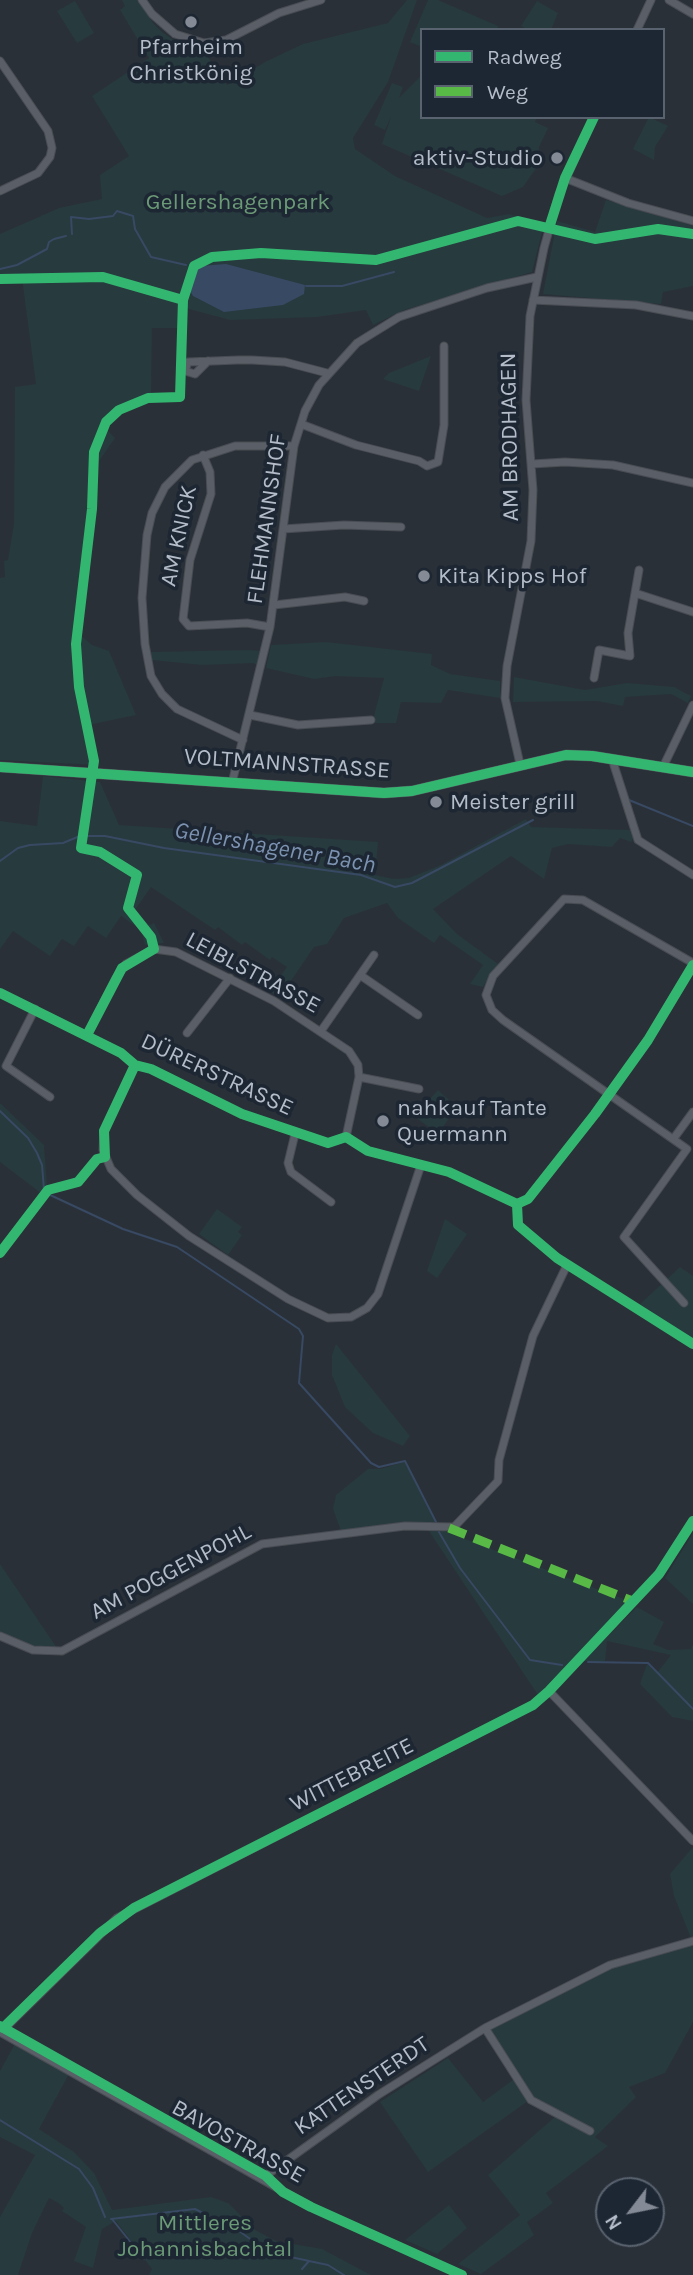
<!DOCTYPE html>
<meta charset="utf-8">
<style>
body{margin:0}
#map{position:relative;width:693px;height:2275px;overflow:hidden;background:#2a3038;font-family:Karla,sans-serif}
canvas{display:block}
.legend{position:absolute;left:420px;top:28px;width:245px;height:91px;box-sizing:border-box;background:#1d2633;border:2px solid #59626f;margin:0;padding:9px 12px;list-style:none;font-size:21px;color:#b4bcc9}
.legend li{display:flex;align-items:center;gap:14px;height:35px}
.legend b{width:35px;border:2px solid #59626f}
.north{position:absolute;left:595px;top:2177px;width:70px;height:70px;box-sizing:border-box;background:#1d2633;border:2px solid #59626f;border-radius:50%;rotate:238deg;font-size:19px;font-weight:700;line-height:28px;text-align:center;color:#b4bcc9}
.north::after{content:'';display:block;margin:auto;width:24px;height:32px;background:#848b96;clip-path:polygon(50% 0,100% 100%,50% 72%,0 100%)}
</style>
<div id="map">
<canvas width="693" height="2275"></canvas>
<ul class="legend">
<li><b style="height:9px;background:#33b770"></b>Radweg</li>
<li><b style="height:9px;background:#58b947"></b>Weg</li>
</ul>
<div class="north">N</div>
</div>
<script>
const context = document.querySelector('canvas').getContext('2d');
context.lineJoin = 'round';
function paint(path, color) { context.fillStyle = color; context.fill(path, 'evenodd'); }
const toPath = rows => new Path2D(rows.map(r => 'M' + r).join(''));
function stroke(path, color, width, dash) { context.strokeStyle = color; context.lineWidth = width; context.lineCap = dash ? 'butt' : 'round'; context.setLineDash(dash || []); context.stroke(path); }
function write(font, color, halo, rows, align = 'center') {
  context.font = font + ' Karla,sans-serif'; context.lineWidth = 7; context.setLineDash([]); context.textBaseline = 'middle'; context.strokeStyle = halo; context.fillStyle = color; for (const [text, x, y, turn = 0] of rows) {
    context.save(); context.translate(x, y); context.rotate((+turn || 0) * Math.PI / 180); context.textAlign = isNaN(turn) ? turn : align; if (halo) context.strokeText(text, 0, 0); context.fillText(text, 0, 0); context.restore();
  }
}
const green = toPath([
 [122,0,139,0,153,23,162,32,178,43,206,54,227,85,265,62,303,44,388,23,407,0,417,0,388,82,353,138,355,149,395,176,487,218,509,214,544,224,532,272,404,310,373,325,366,310,317,317,230,320,185,308,183,328,152,328,151,396,138,400,138,402,120,411,105,428,115,438,95,467,79,634,92,645,109,651,136,715,88,725,97,765,0,760,0,578,5,577,4,561,8,560,14,524,15,387,36,384,22,278,0,281,0,234,59,208,102,199,100,175,129,156,92,96,149,58,120,10,125,6],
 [428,0,438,0,498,26,497,30,422,30,422,47,410,42],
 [75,1,94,33,77,43,57,11],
 [537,1,558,13,551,30,528,30,521,26],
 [422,75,422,117,537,117,535,122,548,128,539,147,537,167,523,187,502,196,382,144,391,117,385,130,374,125,392,83,403,87,399,98],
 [649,117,668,126,655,147,654,160,633,149],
 [606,200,693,226,693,286,663,292,661,304,543,294,557,221,595,232],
 [431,356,419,391,383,379,389,373],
 [326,642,432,654,431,665,450,674,500,681,500,698,448,690,441,703,401,702,396,723,372,723,384,678,336,676,314,679,266,668,271,645],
 [248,650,260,651,257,666,254,663,202,665,152,660,151,652],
 [514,677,585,690,627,683,674,687,691,696,688,703,671,694,625,697,623,706,597,701,513,702],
 [43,776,100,782,119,825,378,842,375,875,394,879,409,878,441,865,526,819,531,827,630,830,633,839,631,842,620,838,612,847,568,844,552,848,544,879,511,856,433,909,457,934,498,964,483,987,470,984,483,965,440,935,434,943,398,918,387,903,344,918,327,944,314,947,280,997,269,991,287,967,272,957,270,960,245,942,242,945,218,927,215,930,151,887,135,910,149,925,154,923,164,943,145,945,141,930,121,916,106,938,88,926,74,946,62,939,50,956,13,931,0,949,0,821,37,826],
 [438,1090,457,1107,438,1134,414,1116],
 [0,1103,44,1145,47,1186,42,1194,0,1162],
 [217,1209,242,1227,238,1232,242,1235,228,1255,199,1234],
 [445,1219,467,1234,437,1278,427,1271],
 [680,1267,693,1276,693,1340,640,1304],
 [336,1344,410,1436,403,1446,373,1433,345,1407,332,1375,332,1355],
 [405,1462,435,1522,341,1531,333,1509,336,1495,368,1469,380,1469],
 [427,1528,444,1531,629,1601,538,1695],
 [693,1533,693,1604,665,1578],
 [0,1564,57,1648,26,1645,0,1633],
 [637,1607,664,1622,653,1644,668,1650,691,1649,693,1644,693,1721,672,1717,640,1684,647,1664,657,1673,671,1655,607,1641,605,1662,583,1661],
 [693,1847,693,1937,691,1938,674,1896,670,1874],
 [693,1944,693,2022,665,2073,629,2087,636,2097,595,2137,608,2146,546,2193,553,2203,527,2222,534,2235,481,2274,458,2264,520,2215,488,2175,556,2116,528,2101,428,2172,380,2102,448,2058,483,2102,517,2077,489,2029,609,1969],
 [15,2044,69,2074,39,2129,74,2152,94,2173,112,2210,211,2197,228,2203,255,2230,276,2241,322,2249,371,2275,149,2275,152,2269,116,2221,102,2229,93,2268,74,2261,86,2227,62,2211,64,2208,57,2202,49,2198,32,2233,18,2275,0,2275,0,2217,35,2155,0,2137,0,2071],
 [449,2205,467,2228,437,2254,405,2240]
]);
const water = toPath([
 [226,264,305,285,304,294,283,305,224,312,193,296,188,287,200,266]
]);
const stream = toPath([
 [72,234,71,217,89,219,113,216,117,211,133,216,135,229,151,257,186,265],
 [0,269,17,265,47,249,49,242,54,239,66,236],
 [306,286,342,286,394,272],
 [629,800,693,826],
 [0,861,18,848,30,845,63,843,80,836,105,836,164,848,361,875,395,887,412,883,533,820],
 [0,1111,28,1138,37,1153,42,1165,44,1190],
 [48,1194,123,1229,177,1247,299,1329,303,1336,299,1383,371,1463,379,1467,405,1461,436,1522],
 [439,1532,460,1568,530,1660,562,1665],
 [588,1662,648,1663,693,1709],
 [0,2120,79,2169,93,2188,105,2217],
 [213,2218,235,2228,268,2252,309,2261],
 [111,2219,195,2209,207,2215],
 [112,2219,144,2259],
 [302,2269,309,2261,328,2265,344,2275]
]);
const street = toPath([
 [142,0,152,14,175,34,204,43,226,40,279,13,321,0],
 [669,0,693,14],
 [637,30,651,0],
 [0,61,48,131,52,148,50,157,38,173,0,191],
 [565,178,628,203,693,221],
 [533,300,636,305,693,316],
 [208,361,195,374,185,371,188,362,238,360,252,360,285,362,327,373],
 [301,424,356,445,419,461,427,466,438,462,444,425,444,346],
 [203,455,210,472,211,494,190,560,183,619,189,626,247,623,270,627],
 [532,464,565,462,613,465,693,483],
 [283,529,344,525,401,527],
 [635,593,693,612],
 [274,605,345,597,364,601],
 [594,678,599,650,630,656,628,633,639,570],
 [250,715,298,725,371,720],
 [243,740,177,709,162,694,151,676,145,644,142,598,147,535,152,513,165,487,192,460,235,446,294,446],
 [612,759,638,840,693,875],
 [520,764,505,698,507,666,531,541,533,490,526,400,530,316,544,248,559,194,594,117],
 [663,767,693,705],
 [232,783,270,627,294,446,305,411,319,385,357,343,399,317,487,288,537,277],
 [360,975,418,1015],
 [0,993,121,1053,135,1065,151,1069,242,1114,328,1143,346,1137,368,1151,449,1172,517,1204],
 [35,1009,6,1066,50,1097],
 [321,1031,374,955],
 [187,1033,230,978],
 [87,1035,116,978,126,964,154,949,176,952,274,1001,349,1051,358,1065,359,1077,346,1137],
 [135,1065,104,1131,103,1150,111,1169,137,1195,189,1236,288,1299,328,1318,351,1317,367,1308,378,1294,421,1165],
 [359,1077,419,1089],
 [295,1134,288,1163,291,1172,331,1202],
 [674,1138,693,1112],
 [517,1204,528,1199,595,1114,648,1040,693,965],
 [517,1204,518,1225,557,1258,693,1344],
 [0,1253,48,1190],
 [684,1303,624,1237,687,1149,503,1020,492,1010,486,995,493,976,564,899,583,900,693,963],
 [0,1636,33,1650,62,1651,262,1544,405,1526,454,1527,498,1481,499,1460,533,1336,567,1265],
 [549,1691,693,1841],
 [485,2028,531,2100,590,2131],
 [0,2032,311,2207,462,2275],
 [1,2032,117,1918,533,1705,549,1691,659,1574,693,1521],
 [261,2179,378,2095,485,2028,610,1965,693,1941]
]);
const secondary = toPath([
 [0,767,384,793,412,791,566,755,592,756,693,772]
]);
const quiet = toPath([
 [449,1528,635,1602]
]);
const cycleway = toPath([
 [549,228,565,178,594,117],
 [0,279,103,277,183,300],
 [0,767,384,793,412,791,566,755,592,756,693,772],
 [0,993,121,1053,135,1065,151,1069,242,1114,328,1143,346,1137,368,1151,449,1172,517,1204],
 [87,1035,122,968,154,949,151,937,128,908,137,875,100,852,81,848,94,761,79,687,76,644,92,509,94,452,106,422,119,410,148,398,180,397,183,300,194,266,212,257,261,253,376,260,518,221,595,239,658,229,693,234],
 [517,1204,528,1199,595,1114,648,1040,693,965],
 [517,1204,518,1225,557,1258,693,1344],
 [0,1253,48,1190,78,1182,97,1159,105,1157,104,1131,135,1065],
 [0,2026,266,2176,283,2192,311,2207,462,2275],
 [3,2028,100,1933,134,1908,533,1705,549,1691,659,1574,693,1521]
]);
const markers = [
 [191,22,7,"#848b96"],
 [557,158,7,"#848b96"],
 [424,576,7,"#848b96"],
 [436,802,7,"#848b96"],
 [383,1121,7,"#848b96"]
];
const poiNames = [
 ["Pfarrheim",191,47,"center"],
 ["Christkönig",191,73,"center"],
 ["aktiv-Studio",543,158,"right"],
 ["Kita Kipps Hof",438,576],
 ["Meister grill",450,802],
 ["nahkauf Tante",397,1108],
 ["Quermann",397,1134]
];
const parkNames = [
 ["Gellershagenpark",238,202],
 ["Mittleres",205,2223],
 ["Johannisbachtal",205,2249]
];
const streetNames = [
 ["AM BRODHAGEN",510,437,-91],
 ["FLEHMANNSHOF",267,519,-82],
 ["AM KNICK",179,536,-78],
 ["VOLTMANNSTRASSE",287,764,4],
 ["LEIBLSTRASSE",253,973,28],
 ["DÜRERSTRASSE",217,1075,25],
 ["AM POGGENPOHL",171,1572,-28],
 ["WITTEBREITE",352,1775,-27],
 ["KATTENSTERDT",362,2086,-34],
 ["BAVOSTRASSE",238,2142,29]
];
const waterNames = [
 ["Gellershagener Bach",275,848,10]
];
paint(green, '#273a3e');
paint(water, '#384963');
stroke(stream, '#384963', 2);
stroke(street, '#484c53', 9);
stroke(secondary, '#484c53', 11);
stroke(street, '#5a5e66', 7);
stroke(secondary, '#595d64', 10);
stroke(quiet, '#58b947', 9, [18, 9]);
stroke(cycleway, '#33b770', 10);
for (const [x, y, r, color] of markers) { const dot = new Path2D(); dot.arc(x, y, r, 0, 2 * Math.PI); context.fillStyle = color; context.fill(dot); stroke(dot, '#1d2633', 2.5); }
write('23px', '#b4bcc9', '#1d2633', poiNames, 'left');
write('23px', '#6b9a76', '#1d2633', parkNames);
write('23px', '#b4bcc9', '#1d2633', streetNames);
write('italic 24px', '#7c92b1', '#1d2633', waterNames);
</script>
